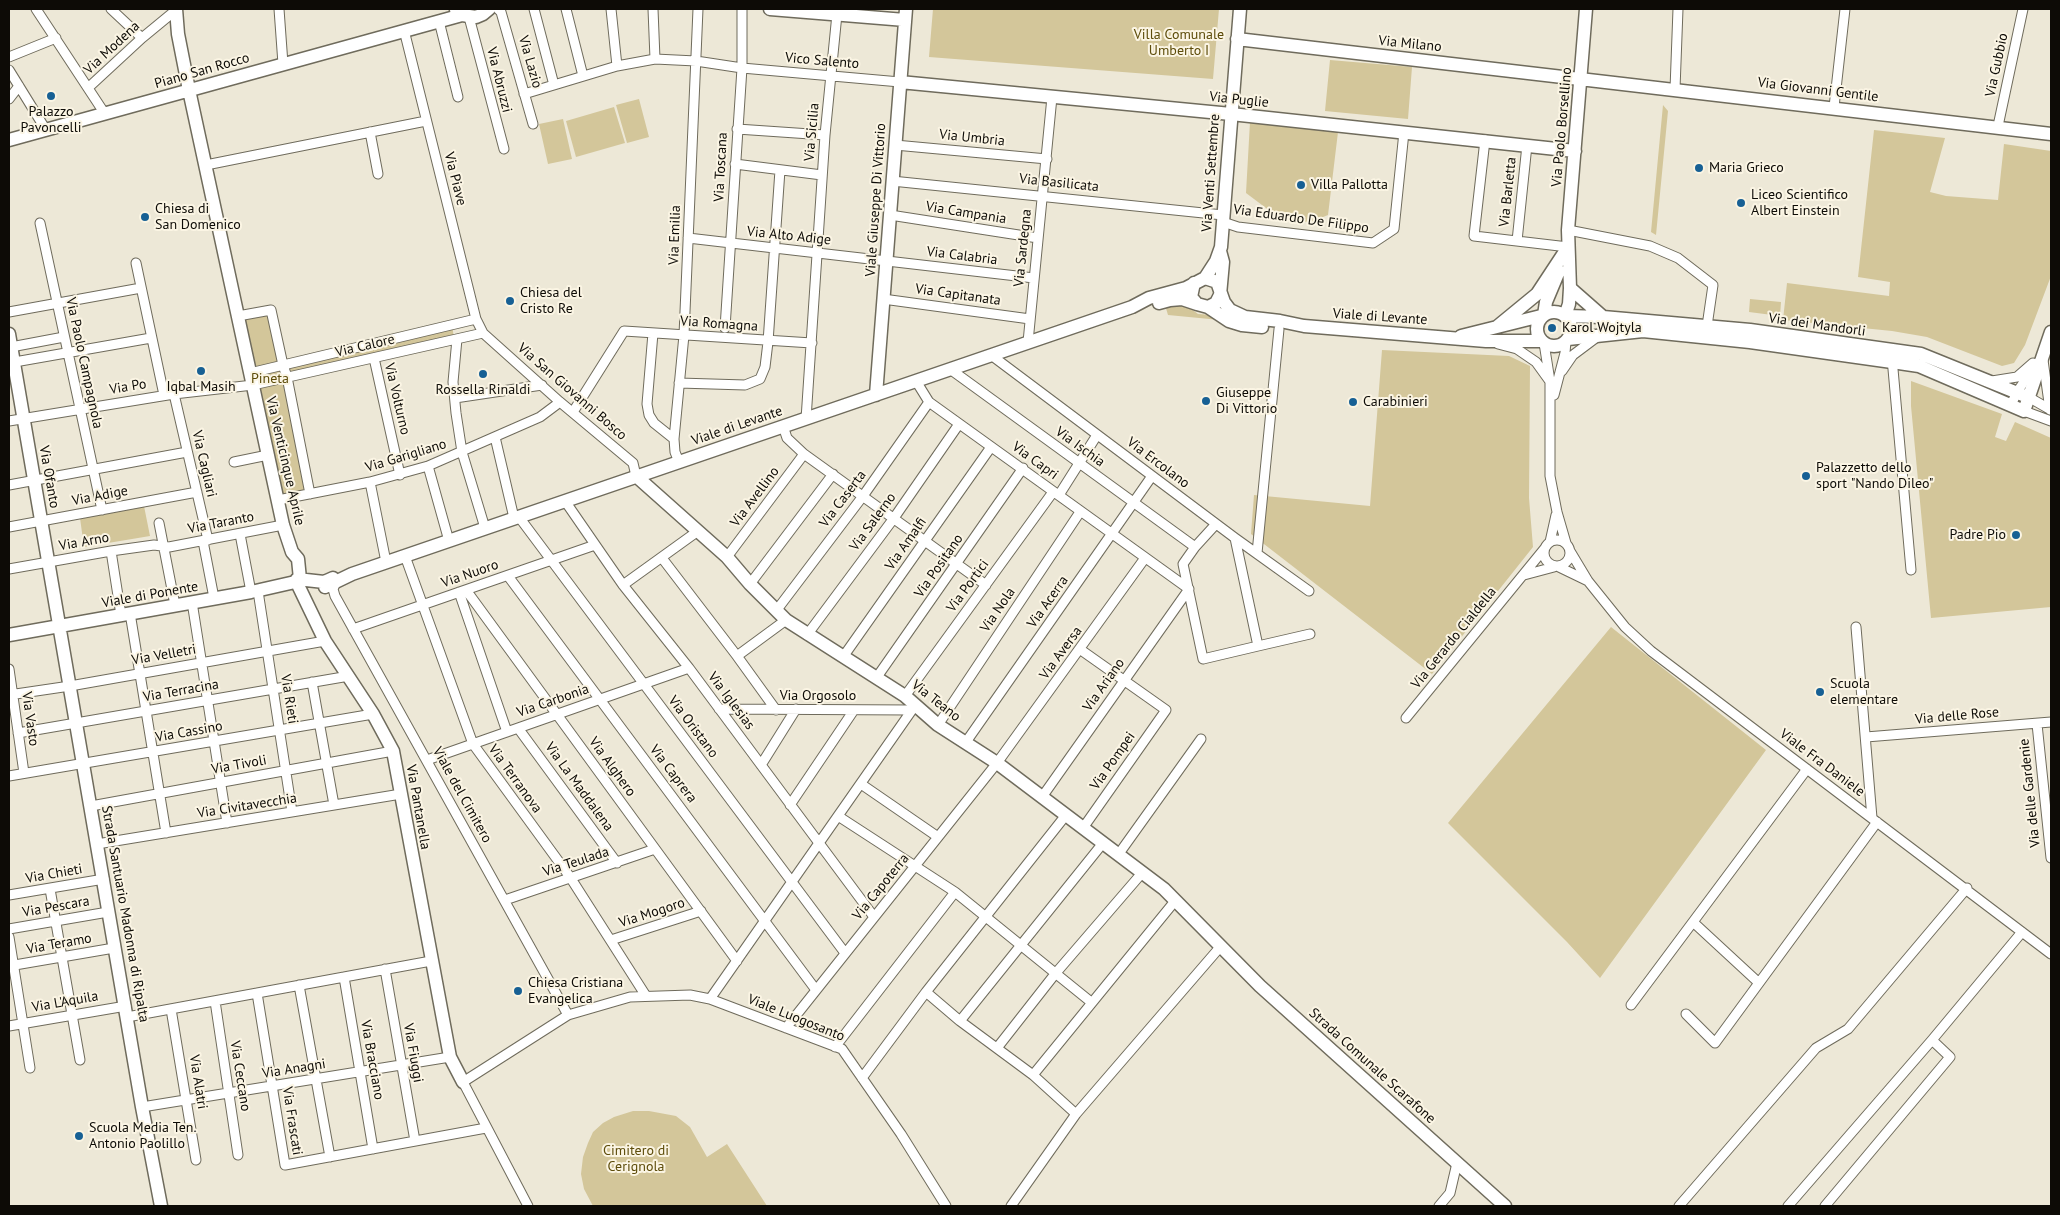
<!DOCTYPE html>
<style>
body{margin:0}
#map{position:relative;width:2060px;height:1215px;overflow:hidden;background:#ede8d7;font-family:"PT Sans",sans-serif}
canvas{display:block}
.frame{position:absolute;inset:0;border:10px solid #0d0b06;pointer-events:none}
</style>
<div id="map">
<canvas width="2060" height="1215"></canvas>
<div class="frame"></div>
</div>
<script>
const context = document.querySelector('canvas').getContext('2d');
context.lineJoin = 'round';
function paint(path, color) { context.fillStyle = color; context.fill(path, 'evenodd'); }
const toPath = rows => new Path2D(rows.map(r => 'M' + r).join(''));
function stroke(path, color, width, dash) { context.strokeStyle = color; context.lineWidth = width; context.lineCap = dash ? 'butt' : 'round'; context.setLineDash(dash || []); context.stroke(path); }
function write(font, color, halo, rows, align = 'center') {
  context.font = font + ' "PT Sans",sans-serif'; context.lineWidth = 4; context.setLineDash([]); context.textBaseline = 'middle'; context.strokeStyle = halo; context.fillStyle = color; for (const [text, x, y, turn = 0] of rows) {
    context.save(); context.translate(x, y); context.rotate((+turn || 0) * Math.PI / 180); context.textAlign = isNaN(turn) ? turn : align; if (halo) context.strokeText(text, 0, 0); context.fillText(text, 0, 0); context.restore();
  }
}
const green = toPath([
 [933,9,1219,9,1213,79,929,57],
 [1330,60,1412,67,1408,119,1325,111],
 [639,99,649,137,627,143,616,105],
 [1663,105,1668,111,1656,235,1651,232],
 [614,107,625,143,576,157,566,121],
 [563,119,572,159,548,164,539,124],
 [1250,122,1338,132,1328,215,1311,222,1282,220,1246,193],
 [1874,130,1945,138,1930,192,1946,196,1998,200,2004,144,2051,151,2051,276,2025,345,2014,363,2002,366,1927,337,1892,331,1783,320,1787,283,1889,296,1890,282,1858,277],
 [1750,299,1781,302,1780,316,1749,312],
 [1165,305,1186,305,1198,314,1212,315,1220,320,1168,315],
 [271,310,283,365,452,324,454,339,287,377,310,494,278,500,238,316],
 [1382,350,1509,356,1530,366,1529,498,1533,547,1432,674,1251,534,1254,495,1370,506],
 [1911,381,2002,414,1995,437,2006,441,2015,422,2051,438,2051,607,1931,618,1911,406],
 [144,506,150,536,84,547,80,518],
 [1611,627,1766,750,1600,978,1567,942,1448,823],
 [633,1111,649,1111,676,1116,690,1127,707,1157,727,1144,767,1206,593,1206,584,1189,581,1174,583,1157,588,1143,593,1132,603,1123,614,1117]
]);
const street = toPath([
 [36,9,105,114],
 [111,9,142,38],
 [279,9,283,64],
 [498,9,501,12,533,124],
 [534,9,554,85],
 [566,9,583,76],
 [611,9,617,66],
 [653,9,655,59],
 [469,17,504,149],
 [439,21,458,97],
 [404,30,476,319,483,333,560,402,633,463,636,476],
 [9,57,56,38],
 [9,70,46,130],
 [89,87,142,38,176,10],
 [1675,89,1678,9],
 [524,94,617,66,655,59,696,61,742,68,900,82],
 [9,99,19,86],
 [1834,107,1845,9],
 [1998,126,2023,9],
 [737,129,825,135],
 [370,132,378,174],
 [1485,140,1474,236,1568,247],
 [895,145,1047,159],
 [735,164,822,175],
 [206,165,426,121],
 [892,181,1223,215],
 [890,215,1038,238],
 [1223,222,1238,227,1373,243,1394,229,1404,132],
 [40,223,102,510],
 [1568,230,1650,246,1678,258,1713,285,1707,326],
 [688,238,1034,278],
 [1517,241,1527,145],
 [136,263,164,395],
 [883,299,1030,319],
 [9,312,141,288],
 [238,316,271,310,283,365,287,377,310,494],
 [725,328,742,68,742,9],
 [653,333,647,404,649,415,654,423,674,439],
 [457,339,453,382,456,413,462,452,485,528],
 [1028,342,1052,97],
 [1544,343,1550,381,1550,476,1557,512,1566,543],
 [1498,344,1517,349,1536,362,1549,380],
 [11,347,64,337],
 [991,355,1235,538,1309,591],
 [374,358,400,475],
 [1892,358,1911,570],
 [2043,360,2050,410],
 [9,363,151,338],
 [950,369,1195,547],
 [1562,371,1573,355,1597,337],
 [250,373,476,319],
 [916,381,929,402,1189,589],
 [1992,381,2017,377,2033,363],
 [679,383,745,385,760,379,765,367,768,342,780,170],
 [174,394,208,540],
 [1554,395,1565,353,1566,341],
 [455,398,542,385],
 [2030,398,2051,410],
 [2011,405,2017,392,2037,363],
 [2024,411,2051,421],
 [573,412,624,331,812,343],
 [806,419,825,135,837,14],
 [9,421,174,394,253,385,483,333],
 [783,426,787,438,804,454,986,585],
 [495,437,514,518],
 [234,462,268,455],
 [679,462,675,452,674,439,684,335,698,9],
 [428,466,449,541],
 [370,482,386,562],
 [9,485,187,452],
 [1059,495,1097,435],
 [278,500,370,482,428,466,540,417,560,402],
 [565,501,623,585,689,668,874,917],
 [519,517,845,953],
 [159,523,175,605],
 [1216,524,1195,547,1183,564,1203,659,1258,646],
 [9,527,197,492],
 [240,534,251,592],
 [1235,538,1258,646,1310,634],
 '1544 553a13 13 0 1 1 26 0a13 13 0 1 1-26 0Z',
 [203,541,214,598],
 [1550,542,1556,515],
 [111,551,121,615],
 [1570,551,1588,581,1625,627,1651,651,2051,954],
 [1257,553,1279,329],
 [405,556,473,744,570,877,646,996],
 [727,557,804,454],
 [662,558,737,656,776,710],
 [1559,567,1588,581],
 [9,569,111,551,154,545,169,547,283,525],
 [1524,575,1554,567],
 [508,576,816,990],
 [336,582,333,589,335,596,568,1015],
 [750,584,833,474],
 [623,585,698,531],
 [466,590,737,961],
 [258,591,292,812],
 [459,592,507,732],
 [192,602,227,823],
 [776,611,863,496,929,402],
 [130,613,166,833],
 [1856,627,1872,818],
 [353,629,595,545],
 [807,635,894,518,959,424],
 [1081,650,1166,710,1083,828],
 [737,656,786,620],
 [843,657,991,447],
 [9,669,24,773],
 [877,677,1023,468],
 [312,682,334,805],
 [9,695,70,686,325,641],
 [905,696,1053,492],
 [719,709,912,710,915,708],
 [1406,718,1545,548],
 [2037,724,2051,858],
 [938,725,1080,512],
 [518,728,617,863],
 [18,733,349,676],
 [1866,737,2051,722],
 [966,742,1152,476],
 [427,760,689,668],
 [761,765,796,709],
 [9,776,373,714],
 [861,784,938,837],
 [1042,797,1189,589],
 [790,805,854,710],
 [91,806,393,751],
 [838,816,955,892,1091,1002],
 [97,844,401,794],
 [1118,855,1201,739],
 [50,889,80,1060],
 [9,895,104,879],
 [505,900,655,849],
 [1693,922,1759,983],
 [9,929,108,912],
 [9,937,30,1068],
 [611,940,701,911],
 [9,966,114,948],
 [385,969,415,1141],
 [344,977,373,1149],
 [299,985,330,1157],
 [926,992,960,1021,1033,1075,1076,1114],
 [257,993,285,1165,486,1128],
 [710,999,912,710],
 [215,1001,238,1155],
 [1631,1005,1807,769],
 [171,1009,196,1160],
 [1686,1014,1715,1043,1877,822],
 [127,1017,431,961],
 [960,1021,1103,843],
 [9,1026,126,1006],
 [786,1028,997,763,1145,558],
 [835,1047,955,892],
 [997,1048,1055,974,1142,873],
 [1033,1075,1175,901],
 [862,1078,926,992,1066,815],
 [142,1107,450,1057],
 [528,1206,463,1082,568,1015,630,997,690,995,710,999,842,1049,901,1134,946,1206],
 [1011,1206,1076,1114,1221,946],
 [1439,1206,1450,1193,1457,1163],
 [1679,1206,1816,1048,1848,1029,1967,888],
 [1788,1206,1932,1040,2022,932],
 [1825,1206,1950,1057,1932,1040]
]);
const secondary = toPath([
 [176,9,178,34,189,90,283,525,292,552,298,559,300,579],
 [770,9,905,20],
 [456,10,462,15,476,17,483,14,489,9],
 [1237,39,2051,134],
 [900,82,1231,114,1575,151],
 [9,140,462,15],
 [1205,278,1216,261,1221,247,1240,9],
 [1194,283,1191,297,1197,304,1208,307,1216,303,1220,295,1223,262,1220,251],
 [1570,288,1603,317],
 [1159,303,1170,300,1182,299,1197,304],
 [1208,307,1229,321,1242,325,1262,327],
 '1537 329a17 17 0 1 1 34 0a17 17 0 1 1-34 0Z',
 [1544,315,1546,302,1559,271],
 [1565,316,1569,304,1570,288,1568,230,1586,9],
 [1566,316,1603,317,1750,330,1921,354,2030,398],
 [1498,326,1537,294,1568,247],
 [9,334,142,1107,161,1206],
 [1461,336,1541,316],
 [1568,339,1643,331,1750,342,1892,362,1919,366,2024,411,2051,332],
 [876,395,906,9],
 [636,476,727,557,750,584,786,620,905,696,938,725,997,763,1164,889,1260,986,1505,1206],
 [298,585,325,641,373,714,393,751,450,1057,463,1082],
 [325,587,352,574,1132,307,1149,298,1186,288,1205,278,1217,282,1224,302,1230,310,1245,317,1280,321,1304,326,1486,341,1542,341],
 [9,635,251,592,295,582,297,579,324,582,333,578]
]);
const markers = [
 [51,96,5,"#176094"],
 [1699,168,5,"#176094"],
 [1301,185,5,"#176094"],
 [1741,203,5,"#176094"],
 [145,217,5,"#176094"],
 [510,301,5,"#176094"],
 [1552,328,5,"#176094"],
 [201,371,5,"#176094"],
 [483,374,5,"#176094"],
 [1206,401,5,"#176094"],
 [1353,402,5,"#176094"],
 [1806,476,5,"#176094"],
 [2016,535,5,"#176094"],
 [1820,692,5,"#176094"],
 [518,991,5,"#176094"],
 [79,1136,5,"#176094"]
];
const parkNames = [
 ["Villa Comunale",1179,35],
 ["Umberto I",1179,51],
 ["Pineta",270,379],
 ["Cimitero di",636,1151],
 ["Cerignola",636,1167]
];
const streetNames = [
 ["Via Milano",1410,44,6],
 ["Via Modena",112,48,-43],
 ["Vico Salento",822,61,5],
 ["Via Lazio",530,62,74],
 ["Via Gubbio",1997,65,-78],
 ["Piano San Rocco",202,71,-16],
 ["Via Abruzzi",499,80,76],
 ["Via Giovanni Gentile",1818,90,7],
 ["Via Puglie",1239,100,6],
 ["Via Paolo Borsellino",1562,127,-85],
 ["Via Sicilia",812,132,-85],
 ["Via Umbria",972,138,6],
 ["Via Toscana",721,167,-87],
 ["Via Venti Settembre",1211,173,-86],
 ["Via Piave",455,179,76],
 ["Via Basilicata",1059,183,6],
 ["Via Barletta",1508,192,-84],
 ["Viale Giuseppe Di Vittorio",876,200,-86],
 ["Via Campania",966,213,9],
 ["Via Eduardo De Filippo",1301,219,8],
 ["Via Emilia",675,235,-88],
 ["Via Alto Adige",789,236,6],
 ["Via Sardegna",1023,248,-84],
 ["Via Calabria",962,256,7],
 ["Via Capitanata",958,295,8],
 ["Viale di Levante",1380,317,4],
 ["Via Romagna",719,324,4],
 ["Via dei Mandorli",1817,325,8],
 ["Via Calore",365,346,-13],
 ["Via Paolo Campagnola",84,363,78],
 ["Via Po",128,387,-9],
 ["Via San Giovanni Bosco",572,392,41],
 ["Via Volturno",397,399,77],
 ["Viale di Levante",737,426,-19],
 ["Via Ischia",1080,447,36],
 ["Via Garigliano",406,456,-17],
 ["Via Venticinque Aprile",285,461,77],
 ["Via Capri",1035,461,36],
 ["Via Ercolano",1158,463,37],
 ["Via Cagliari",204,464,77],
 ["Via Ofanto",49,477,80],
 ["Via Adige",100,496,-11],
 ["Via Avellino",755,497,-53],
 ["Via Caserta",843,499,-53],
 ["Via Salerno",873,522,-54],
 ["Via Taranto",221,523,-11],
 ["Via Arno",84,542,-10],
 ["Via Amalfi",906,544,-55],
 ["Via Positano",939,566,-55],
 ["Via Nuoro",470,574,-19],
 ["Via Portici",968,586,-54],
 ["Viale di Ponente",150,595,-10],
 ["Via Acerra",1048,602,-55],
 ["Via Nola",998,610,-56],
 ["Via Gerardo Cialdella",1454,638,-51],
 ["Via Aversa",1061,653,-54],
 ["Via Velletri",164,655,-10],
 ["Via Ariano",1104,685,-55],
 ["Via Terracina",181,691,-10],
 ["Via Orgosolo",818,696],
 ["Via Rieti",289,699,81],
 ["Via Carbonia",553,701,-19],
 ["Via Iglesias",731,701,53],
 ["Via Teano",936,701,38],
 ["Via delle Rose",1957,716,-5],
 ["Via Vasto",30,719,82],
 ["Via Oristano",693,727,53],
 ["Via Cassino",189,732,-10],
 ["Via Pompei",1113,761,-55],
 ["Viale Fra Daniele",1822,763,37],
 ["Via Tivoli",239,765,-10],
 ["Via Alghero",612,767,54],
 ["Via Caprera",673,774,53],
 ["Via Terranova",515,779,54],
 ["Via La Maddalena",579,787,54],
 ["Via delle Gardenie",2030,793,-96],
 ["Viale del Cimitero",462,795,61],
 ["Via Civitavecchia",247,806,-9],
 ["Via Pantanella",418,807,80],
 ["Via Teulada",576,862,-18],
 ["Via Chieti",54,874,-10],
 ["Via Capoterra",881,887,-51],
 ["Via Pescara",56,907,-10],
 ["Via Mogoro",652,913,-18],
 ["Strada Santuario Madonna di Ripalta",125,914,80],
 ["Via Teramo",59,944,-10],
 ["Via L'Aquila",65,1002,-10],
 ["Viale Luogosanto",796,1018,22],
 ["Via Fiuggi",413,1053,80],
 ["Via Bracciano",372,1060,80],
 ["Strada Comunale Scarafone",1372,1066,42],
 ["Via Anagni",294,1069,-9],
 ["Via Ceccano",240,1076,81],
 ["Via Alatri",198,1082,81],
 ["Via Frascati",292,1121,81]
];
const poiNames = [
 ["Palazzo",51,112,"center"],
 ["Pavoncelli",51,128,"center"],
 ["Maria Grieco",1709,168],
 ["Villa Pallotta",1311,185],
 ["Liceo Scientifico",1751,195],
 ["Albert Einstein",1751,211],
 ["Chiesa di",155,209],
 ["San Domenico",155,225],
 ["Chiesa del",520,293],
 ["Cristo Re",520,309],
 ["Karol Wojtyla",1562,328],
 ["Iqbal Masih",201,387,"center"],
 ["Rossella Rinaldi",483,390,"center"],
 ["Giuseppe",1216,393],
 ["Di Vittorio",1216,409],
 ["Carabinieri",1363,402],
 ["Palazzetto dello",1816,468],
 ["sport \"Nando Dileo\"",1816,484],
 ["Padre Pio",2006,535,"right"],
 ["Scuola",1830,684],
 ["elementare",1830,700],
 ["Chiesa Cristiana",528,983],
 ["Evangelica",528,999],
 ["Scuola Media Ten.",89,1128],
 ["Antonio Paolillo",89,1144]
];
paint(green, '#d3c69a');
stroke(street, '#6f6b5c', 11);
stroke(secondary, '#6f6b5c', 15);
stroke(street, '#fff', 9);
stroke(secondary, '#fff', 12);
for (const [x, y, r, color] of markers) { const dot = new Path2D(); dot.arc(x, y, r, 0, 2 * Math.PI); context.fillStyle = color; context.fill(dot); stroke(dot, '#fbf5e4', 2); }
write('14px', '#5d4c0a', '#fbf5e4', parkNames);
write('14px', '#0d0b06', '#fbf5e4', streetNames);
write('14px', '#0d0b06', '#fbf5e4', poiNames, 'left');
</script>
